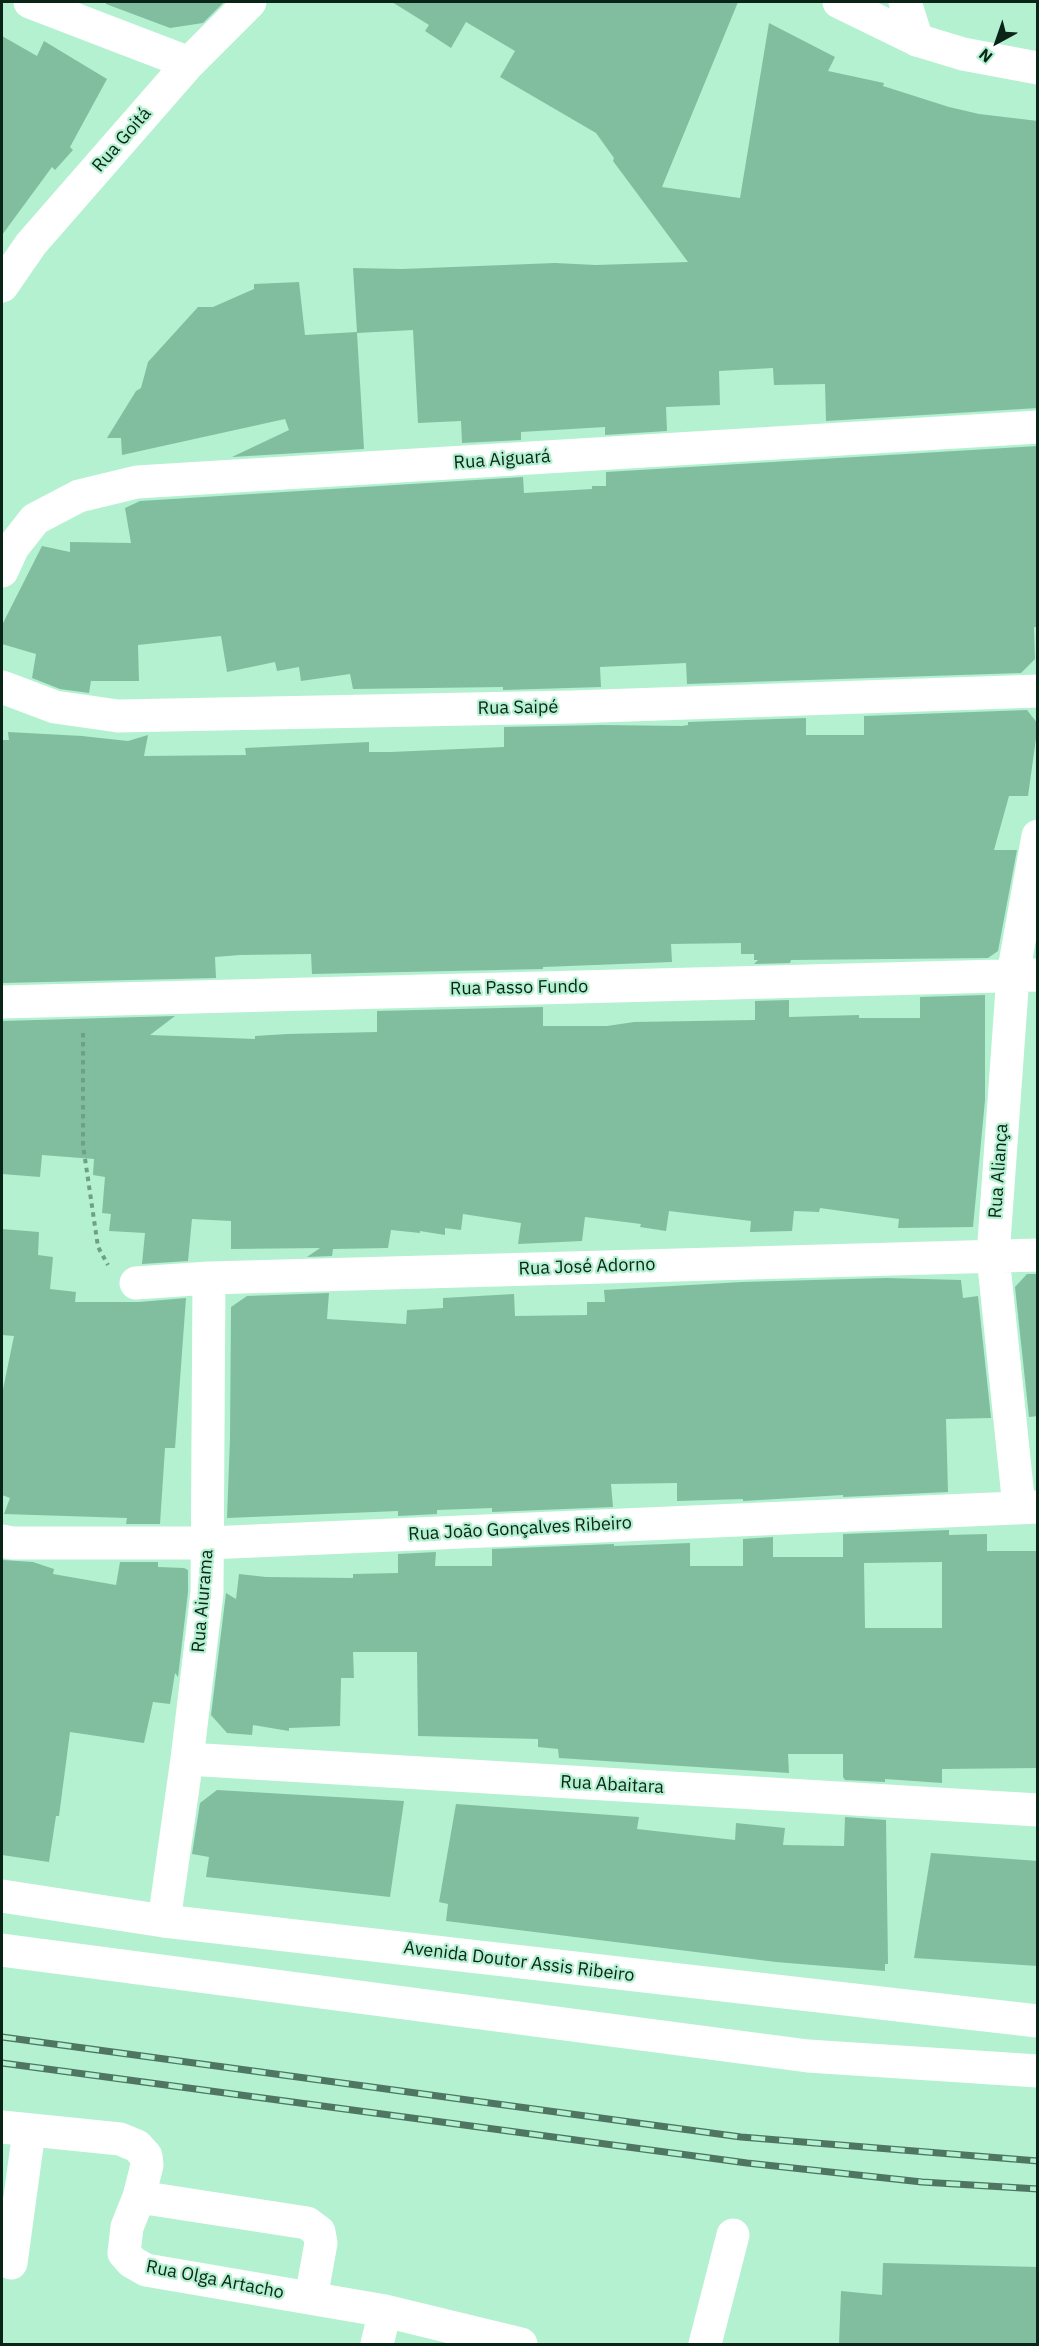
<!DOCTYPE html>
<meta charset="utf-8">
<style>
body{margin:0}
#map{position:relative;width:1039px;height:2346px;overflow:hidden;background:#b3f1d0;font-family:"IBM Plex Sans",sans-serif}
canvas{display:block}
.frame{position:absolute;inset:0;border:3px solid #0a2418;pointer-events:none}
.north{position:absolute;left:967px;top:12px;width:60px;height:60px;-webkit-text-stroke:4px #b3f1d0;paint-order:stroke;rotate:220deg;font-size:16px;font-weight:700;line-height:24px;text-align:center;color:#0a2418}
.north::after{content:'';display:block;margin:auto;width:21px;height:27px;background:#0a2418;clip-path:polygon(50% 0,100% 100%,50% 72%,0 100%)}
</style>
<div id="map">
<canvas width="1039" height="2346"></canvas>
<div class="frame"></div>
<div class="north">N</div>
</div>
<script>
const context = document.querySelector('canvas').getContext('2d');
context.lineJoin = 'round';
function paint(path, color) { context.fillStyle = color; context.fill(path, 'evenodd'); }
const toPath = rows => new Path2D(rows.map(r => 'M' + r).join(''));
function stroke(path, color, width, dash) { context.strokeStyle = color; context.lineWidth = width; context.lineCap = dash ? 'butt' : 'round'; context.setLineDash(dash || []); context.stroke(path); }
function write(font, color, halo, rows, align = 'center') {
  context.font = font + ' "IBM Plex Sans",sans-serif'; context.lineWidth = 4.5; context.setLineDash([]); context.textBaseline = 'middle'; context.strokeStyle = halo; context.fillStyle = color; for (const [text, x, y, turn = 0] of rows) {
    context.save(); context.translate(x, y); context.rotate((+turn || 0) * Math.PI / 180); context.textAlign = isNaN(turn) ? turn : align; if (halo) context.strokeText(text, 0, 0); context.fillText(text, 0, 0); context.restore();
  }
}
const building = toPath([
 [106,2,224,2,203,23,170,28,106,4],
 [392,2,738,2,662,187,740,198,769,23,835,57,828,71,884,83,883,86,949,107,979,114,1038,121,1038,408,826,421,825,384,774,385,773,368,719,371,720,405,666,407,667,431,605,435,605,427,521,432,521,440,462,443,461,421,418,423,413,330,357,333,364,449,232,457,289,430,285,419,122,455,121,438,107,438,136,391,141,388,148,362,198,307,213,307,254,289,254,284,299,282,305,335,357,332,353,268,402,269,555,263,596,265,688,262,613,161,614,158,596,133,500,77,515,51,466,22,451,48,425,31,429,25],
 [2,36,37,56,44,41,107,79,70,147,73,150,55,170,52,167,2,235],
 [1038,446,1038,627,1034,627,1035,659,1021,673,687,684,686,663,600,667,601,687,503,690,503,687,353,689,350,674,301,681,299,667,277,671,275,662,227,672,221,636,138,645,139,681,91,681,89,693,60,689,32,678,36,654,2,644,2,625,42,546,70,552,70,542,131,543,125,508,140,501,523,477,524,493,592,489,592,486,606,486,606,472],
 [1027,710,1038,724,1028,796,1009,796,994,850,1017,850,998,951,988,958,791,960,790,963,754,964,758,960,754,960,754,954,741,954,741,943,671,944,672,962,543,967,543,969,312,974,311,954,240,955,215,957,216,978,2,983,2,740,9,740,8,732,82,736,128,741,148,735,144,756,246,755,245,748,369,742,369,752,391,752,504,747,504,727,602,725,682,726,688,725,688,722,806,718,806,735,864,735,864,716],
 [985,995,985,1100,973,1227,898,1228,899,1219,820,1208,819,1212,794,1211,792,1231,750,1232,751,1221,669,1211,666,1231,640,1227,641,1224,585,1217,582,1241,518,1244,521,1223,463,1214,461,1230,445,1228,445,1235,420,1231,420,1233,391,1230,388,1248,333,1249,332,1256,307,1257,320,1248,231,1249,231,1221,192,1219,188,1261,142,1264,145,1233,109,1231,111,1214,102,1213,105,1177,93,1175,94,1159,42,1155,40,1177,2,1174,2,1021,175,1016,150,1035,255,1039,255,1036,287,1034,377,1032,377,1011,543,1007,543,1026,607,1026,634,1022,755,1020,755,1001,789,1000,789,1017,859,1015,859,1018,920,1018,920,997],
 [2,1229,39,1232,38,1255,53,1257,50,1289,76,1292,75,1302,139,1302,186,1298,175,1448,165,1448,160,1524,126,1524,127,1518,4,1514,10,1498,2,1495,2,1394,14,1336,2,1335],
 [1027,1274,1038,1274,1038,1416,1029,1417,1015,1287],
 [887,1278,961,1280,963,1298,978,1296,991,1418,946,1419,948,1492,843,1497,843,1495,743,1501,743,1499,677,1501,677,1483,611,1484,613,1507,492,1512,492,1508,437,1510,437,1514,398,1516,398,1511,227,1518,230,1438,231,1307,247,1296,329,1293,327,1319,406,1324,407,1310,443,1308,443,1298,514,1294,515,1316,587,1315,587,1302,605,1302,604,1290,742,1282],
 [949,1530,949,1535,987,1534,987,1551,1038,1551,1038,1768,942,1769,942,1783,885,1779,885,1782,845,1780,843,1777,843,1754,788,1754,789,1773,559,1758,558,1749,538,1747,538,1739,418,1736,417,1652,353,1652,354,1678,341,1678,340,1726,289,1728,289,1731,253,1725,252,1735,227,1733,211,1715,226,1593,236,1599,239,1574,266,1577,353,1578,353,1574,398,1573,398,1554,436,1552,435,1566,492,1566,492,1549,614,1544,614,1546,690,1543,690,1566,743,1566,743,1539,773,1537,773,1557,843,1557,843,1534],
 [942,1562,942,1628,865,1628,864,1563],
 [3,1560,33,1562,54,1569,53,1574,116,1585,120,1562,158,1562,158,1567,184,1568,188,1570,188,1592,178,1677,175,1673,170,1704,153,1702,144,1743,70,1732,59,1816,56,1816,49,1862,2,1855,2,1571],
 [217,1790,404,1801,390,1897,206,1877,209,1857,192,1854,200,1803],
 [456,1804,639,1817,637,1829,735,1840,736,1823,785,1828,783,1845,844,1846,845,1817,886,1820,888,1964,885,1964,885,1971,776,1962,446,1921,448,1904,439,1902],
 [931,1853,1038,1861,1038,1966,914,1958],
 [883,2263,1038,2267,1038,2344,839,2344,841,2291,882,2295]
]);
const path = toPath([
 [83,1033,83,1145,98,1247,108,1265]
]);
const minor = toPath([
 [30,2,189,63],
 [905,2,917,40],
 [2,286,31,244,189,63,250,2],
 [2,571,13,547,35,519,79,496,137,482,1038,427],
 [2,687,55,707,118,716,571,707,1038,691],
 [2,1002,1038,975],
 [136,1283,209,1278,1038,1255],
 [1019,1507,993,1256,1013,975,1038,836],
 [2,1541,12,1543,208,1543,1038,1507],
 [187,1759,1038,1810],
 [164,1921,187,1759,207,1593,209,1278],
 [2,2127,120,2139,137,2146,146,2156,147,2165,139,2197,127,2227,124,2253,132,2262,146,2270,385,2311,521,2344],
 [139,2197,307,2223,319,2232,321,2243,311,2298],
 [11,2263,29,2131],
 [377,2344,385,2311],
 [705,2344,733,2235]
]);
const secondary = toPath([
 [839,2,917,40,963,54,1038,68]
]);
const primary = toPath([
 [2,1896,164,1921,1038,2021],
 [2,1950,808,2056,1038,2071]
]);
const rail = toPath([
 [2,2037,741,2137,1038,2161],
 [2,2063,747,2163,922,2182,1038,2189]
]);
const streetNames = [
 ["Rua Goitá",122,140,-49],
 ["Rua Aiguará",502,460,-4],
 ["Rua Saipé",518,708,-1],
 ["Rua Passo Fundo",519,988,-1],
 ["Rua Aliança",999,1171,-86],
 ["Rua José Adorno",587,1267,-2],
 ["Rua João Gonçalves Ribeiro",520,1529,-3],
 ["Rua Aiurama",203,1601,-85],
 ["Rua Abaitara",612,1785,3],
 ["Avenida Doutor Assis Ribeiro",519,1962,7],
 ["Rua Olga Artacho",215,2280,11]
];
paint(building, '#81be9f');
stroke(path, '#6f9f86', 4, [4.5, 4.5]);
stroke(minor, '#fff', 33);
stroke(secondary, '#fff', 33);
stroke(primary, '#fff', 33);
stroke(rail, '#4e7662', 7);
stroke(rail, '#b3f1d0', 4.5, [14]);
write('18px', '#0a2418', '#b3f1d0', streetNames);
</script>
